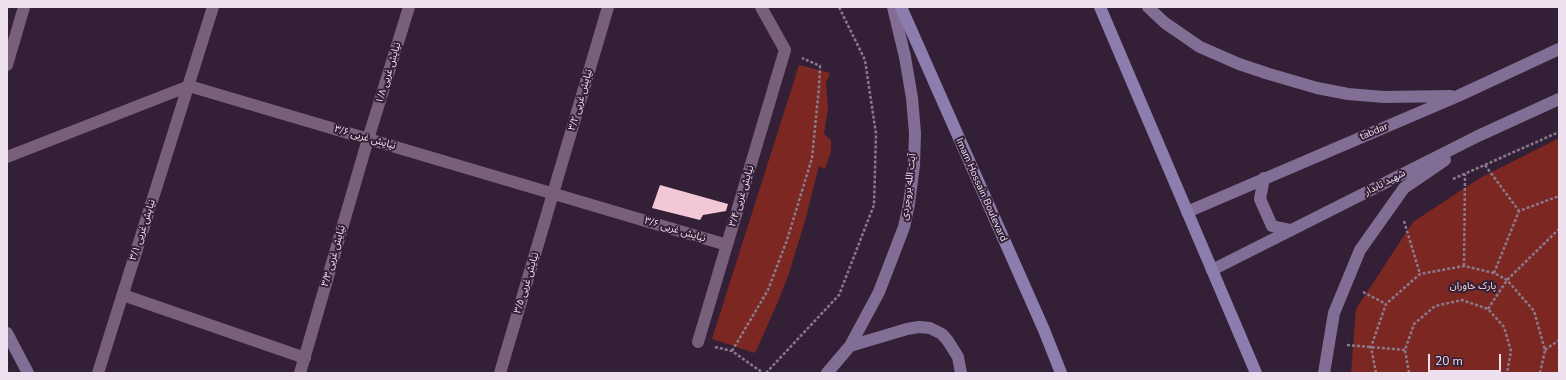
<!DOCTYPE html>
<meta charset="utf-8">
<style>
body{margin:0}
#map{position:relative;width:1566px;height:380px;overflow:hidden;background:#342036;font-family:"Nunito Sans",sans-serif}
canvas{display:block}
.frame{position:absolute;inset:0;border:8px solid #eee0ef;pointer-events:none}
.scale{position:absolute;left:1428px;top:354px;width:73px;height:18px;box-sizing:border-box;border:2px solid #eee0ef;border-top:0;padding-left:5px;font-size:12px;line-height:14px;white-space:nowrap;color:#eee0ef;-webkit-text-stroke:3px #342036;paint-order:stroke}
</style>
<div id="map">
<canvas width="1566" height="380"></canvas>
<div class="frame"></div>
<div class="scale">20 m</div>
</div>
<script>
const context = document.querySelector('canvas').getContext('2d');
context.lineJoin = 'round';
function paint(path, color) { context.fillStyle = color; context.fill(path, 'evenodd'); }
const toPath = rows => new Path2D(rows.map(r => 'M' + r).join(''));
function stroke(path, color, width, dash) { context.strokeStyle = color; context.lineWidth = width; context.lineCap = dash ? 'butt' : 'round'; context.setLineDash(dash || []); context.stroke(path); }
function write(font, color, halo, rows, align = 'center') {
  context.font = font + ' "Nunito Sans","Noto Sans Arabic",sans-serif'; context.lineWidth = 4; context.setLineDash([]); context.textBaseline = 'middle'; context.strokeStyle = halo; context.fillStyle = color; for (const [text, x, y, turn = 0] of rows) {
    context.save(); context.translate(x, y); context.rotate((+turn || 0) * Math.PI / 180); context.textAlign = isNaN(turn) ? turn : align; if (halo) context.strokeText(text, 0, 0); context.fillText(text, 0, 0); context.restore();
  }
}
const green = toPath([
 [799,65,830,73,826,83,828,108,824,134,831,140,831,151,825,169,819,166,805,221,788,276,777,304,755,353,712,339],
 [1559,138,1559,373,1351,373,1356,309,1413,222,1480,178]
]);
const building = toPath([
 [660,185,728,204,726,211,703,215,700,220,652,208]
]);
const path = toPath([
 [1485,165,1519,211],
 [1453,179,1559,132],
 [1404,221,1420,274],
 [1464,266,1465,174],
 [1494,273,1519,211,1559,196],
 [1363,292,1386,304],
 [1488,309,1507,280,1559,229],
 [1347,345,1405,350],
 [715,347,732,351,763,373],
 [1545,350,1559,340],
 [732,351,768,290,787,240,812,158,819,87,820,66,802,58],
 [766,373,839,295,874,205,876,134,865,60,839,7],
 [1376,373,1371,347,1386,304,1420,274,1464,266,1494,273,1507,280,1534,311,1545,350,1540,373],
 [1409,373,1405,350,1414,324,1435,306,1462,300,1488,309,1504,327,1511,351,1507,373]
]);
const street = toPath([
 [7,65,24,7],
 [7,157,189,86,727,245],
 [123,295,305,358],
 [698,342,785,50,761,7],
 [98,373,213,7],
 [300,373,368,139,409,7],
 [500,373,608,7]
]);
const secondary = toPath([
 [1148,7,1165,23,1200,47,1239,64,1269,74,1317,88,1348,94,1384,97,1451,96],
 [1264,178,1260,199,1272,226,1291,230],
 [1187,212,1458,96,1559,49],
 [1212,270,1478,136,1559,99],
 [7,333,28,373],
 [850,346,907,329,919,327,930,328,942,334,948,341,958,357,961,373],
 [827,373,850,346,879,292,904,227,909,204,914,165,915,133,912,98,905,57,893,7],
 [1324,373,1334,313,1360,250,1404,188,1445,160]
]);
const primary = toPath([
 [901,7,1044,330,1061,373],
 [1100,7,1256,373]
]);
const streetNames = [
 ["نیایش غربی ۱/۸",389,73,-73],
 ["نیایش غربی ۳/۲",581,100,-74],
 ["tabdar",1374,132,-23],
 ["نیایش غربی ۳/۶",365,138,16],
 ["شهید تابدار",1385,183,-27],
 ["آیت الله بروجردی",909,187,-83],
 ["Imam Hossain Boulevard",981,190,66],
 ["نیایش غربی ۳/۴",742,196,-73],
 ["نیایش غربی ۳/۱",143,230,-72],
 ["نیایش غربی ۳/۶",675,230,17],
 ["نیایش غربی ۳/۳",334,256,-74],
 ["نیایش غربی ۳/۵",527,283,-73]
];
const parkNames = [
 ["پارک خاوران",1473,287]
];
paint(green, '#7c2721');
paint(building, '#f2c8d6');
stroke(path, '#8b7a8c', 2.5, [3, 2]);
stroke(street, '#78607a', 12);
stroke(secondary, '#826e94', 12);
stroke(primary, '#8d7cae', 12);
write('10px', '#eee0ef', '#342036', streetNames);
write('10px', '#f6dad6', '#342036', parkNames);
</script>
